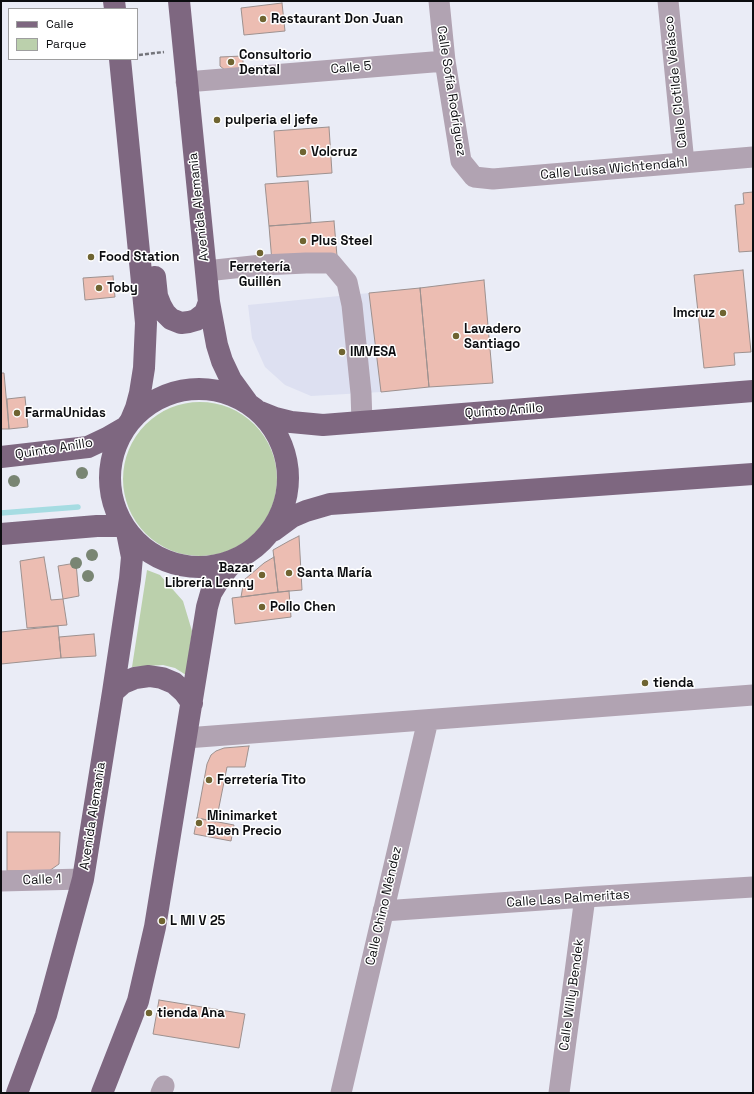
<!DOCTYPE html>
<meta charset="utf-8">
<style>
body{margin:0}
#map{position:relative;width:754px;height:1094px;overflow:hidden;background:#eaecf6;font-family:"Space Grotesk",sans-serif}
canvas{display:block}
.frame{position:absolute;inset:0;border:2px solid #0c0d10;pointer-events:none}
.legend{position:absolute;left:8px;top:8px;width:130px;height:52px;box-sizing:border-box;background:#fff;border:1px solid #9e9e9f;margin:0;padding:5px 7px;list-style:none;font-size:12px;color:#0c0d10}
.legend li{display:flex;align-items:center;gap:8px;height:20px}
.legend b{width:20px;border:1px solid #9e9e9f}
</style>
<div id="map">
<canvas width="754" height="1094"></canvas>
<div class="frame"></div>
<ul class="legend">
<li><b style="height:5px;background:#7e6780"></b>Calle</li>
<li><b style="height:11px;background:#bbd0ac"></b>Parque</li>
</ul>
</div>
<script>
const context = document.querySelector('canvas').getContext('2d');
context.lineJoin = 'round';
function paint(path, color) { context.fillStyle = color; context.fill(path, 'evenodd'); }
const toPath = rows => new Path2D(rows.map(r => 'M' + r).join(''));
function stroke(path, color, width, dash) { context.strokeStyle = color; context.lineWidth = width; context.lineCap = dash ? 'butt' : 'round'; context.setLineDash(dash || []); context.stroke(path); }
function write(font, color, halo, rows, align = 'center') {
  context.font = font + ' "Space Grotesk",sans-serif'; context.lineWidth = 3; context.setLineDash([]); context.textBaseline = 'middle'; context.strokeStyle = halo; context.fillStyle = color; for (const [text, x, y, turn = 0] of rows) {
    context.save(); context.translate(x, y); context.rotate((+turn || 0) * Math.PI / 180); context.textAlign = isNaN(turn) ? turn : align; if (halo) context.strokeText(text, 0, 0); context.fillText(text, 0, 0); context.restore();
  }
}
const built = toPath([
 [420,288,429,387,381,392,311,396,285,385,265,367,252,338,248,305]
]);
const green = toPath([
 '123 479a77 77 0 1 1 154 0a77 77 0 1 1-154 0Z',
 [147,570,160,575,183,601,192,631,186,675,175,668,163,665,132,667]
]);
const stream = toPath([
 [1,513,78,507]
]);
const building = toPath([
 [282,3,285,31,244,35,241,8,282,3],
 [243,56,243,71,226,71,220,66,220,57,243,56],
 [329,127,332,173,277,177,274,131,329,127],
 [308,181,311,223,269,226,265,184,308,181],
 [753,192,753,251,739,252,735,205,744,204,743,193,753,192],
 [334,221,337,256,272,262,269,226,334,221],
 [743,270,751,352,734,353,735,365,704,368,694,275,743,270],
 [113,276,115,297,85,300,83,278,113,276],
 [484,280,493,383,429,387,420,288,484,280],
 [420,288,429,387,381,392,369,293,420,288],
 [1,373,4,373,9,429,1,429,1,373],
 [25,397,28,427,9,429,7,399,25,397],
 [299,536,302,590,278,592,273,550,289,541,299,536],
 [44,557,51,600,63,599,67,625,27,628,20,561,44,557],
 [274,557,278,592,241,597,244,580,264,563,274,557],
 [76,563,79,596,63,599,58,566,76,563],
 [289,591,291,617,235,624,232,598,289,591],
 [58,626,61,658,1,664,1,632,58,626],
 [94,634,96,656,61,658,59,637,94,634],
 [249,746,245,767,227,767,216,822,197,818,207,764,211,755,216,751,224,748,249,746],
 [197,818,234,825,231,841,194,834,197,818],
 [7,832,60,832,59,864,49,871,7,871,7,832],
 [159,1000,245,1014,239,1048,153,1034,159,1000]
]);
const path = toPath([
 [139,55,164,52]
]);
const minor = toPath([
 [439,1,445,61,461,161,474,177,493,179,753,157],
 [668,1,684,163],
 [186,82,445,61],
 [206,271,262,265,306,263,331,263,347,282,352,305,361,393,362,422],
 [186,738,753,695],
 [1,881,83,879],
 [383,911,585,897,753,887],
 [161,1093,164,1086],
 [341,1093,428,720],
 [559,1093,585,897]
]);
const major = toPath([
 [114,1,115,9],
 [179,1,209,302,217,345,222,361,231,380,247,402],
 [120,59,146,323,144,368,140,393,136,408,131,420],
 [155,277,157,296,161,306,165,313,171,319,181,323,189,322,196,320,205,313,209,302],
 '110 478a89 89 0 1 1 178 0a89 89 0 1 1-178 0Z',
 [260,412,275,418,291,422,323,425,753,391],
 [1,457,88,447,107,438,126,427],
 [273,531,292,517,306,511,330,504,753,474],
 [1,534,97,526,123,526],
 [113,692,123,683,135,678,149,676,162,678,174,683,184,692,192,703],
 [17,1093,46,1015,83,879,113,692,130,579,132,557,127,532],
 [102,1093,138,1001,155,927,207,607,211,593,219,580,228,568,237,559]
]);
const trees = [
 [82,473],
 [14,481],
 [92,555],
 [76,563],
 [88,576]
];
const markers = [
 [263,19,4,"#6f6431"],
 [231,62,4,"#6f6431"],
 [217,120,4,"#6f6431"],
 [303,152,4,"#6f6431"],
 [303,241,4,"#6f6431"],
 [260,253,4,"#6f6431"],
 [91,257,4,"#6f6431"],
 [99,288,4,"#6f6431"],
 [723,313,4,"#6f6431"],
 [456,336,4,"#6f6431"],
 [342,352,4,"#6f6431"],
 [17,413,4,"#6f6431"],
 [289,573,4,"#6f6431"],
 [262,575,4,"#6f6431"],
 [262,607,4,"#6f6431"],
 [645,683,4,"#6f6431"],
 [209,780,4,"#6f6431"],
 [199,823,4,"#6f6431"],
 [162,921,4,"#6f6431"],
 [149,1013,4,"#6f6431"]
];
const poiNames = [
 ["Restaurant Don Juan",271,19],
 ["Consultorio",239,55],
 ["Dental",239,70],
 ["pulperia el jefe",225,120],
 ["Volcruz",311,152],
 ["Plus Steel",311,241],
 ["Food Station",99,257],
 ["Ferretería",260,267,"center"],
 ["Guillén",260,282,"center"],
 ["Toby",107,288],
 ["Imcruz",715,313,"right"],
 ["Lavadero",464,329],
 ["Santiago",464,344],
 ["IMVESA",350,352],
 ["FarmaUnidas",25,413],
 ["Bazar",254,568,"right"],
 ["Librería Lenny",254,583,"right"],
 ["Santa María",297,573],
 ["Pollo Chen",270,607],
 ["tienda",653,683],
 ["Ferretería Tito",217,780],
 ["Minimarket",207,816],
 ["Buen Precio",207,831],
 ["L MI V 25",170,921],
 ["tienda Ana",157,1013]
];
const streetNames = [
 ["Calle 5",351,68,-5],
 ["Calle Clotilde Velásco",676,82,-96],
 ["Calle Sofía Rodríguez",451,91,81],
 ["Calle Luisa Wichtendahl",614,169,-5],
 ["Avenida Alemania",199,207,-96],
 ["Quinto Anillo",504,411,-4],
 ["Quinto Anillo",54,449,-9],
 ["Avenida Alemania",93,816,-81],
 ["Calle 1",42,880,-2],
 ["Calle Las Palmeritas",568,899,-4],
 ["Calle Chino Méndez",384,906,-77],
 ["Calle Willy Bendek",572,995,-82]
];
paint(built, '#dde0f1');
paint(green, '#bbd0ac');
stroke(stream, '#a6dce2', 5.5);
paint(building, '#ecbdb2');
stroke(building, '#9d918f', 1);
stroke(path, '#73747a', 2.5, [4, 2]);
stroke(minor, '#b1a3b2', 21);
stroke(major, '#7e6780', 22);
context.fillStyle = '#798573';
for (const [x, y] of trees) { context.beginPath(); context.arc(x, y, 6, 0, 2 * Math.PI); context.fill(); }
for (const [x, y, r, color] of markers) { const dot = new Path2D(); dot.arc(x, y, r, 0, 2 * Math.PI); context.fillStyle = color; context.fill(dot); stroke(dot, '#fff', 1.5); }
write('bold 13px', '#0c0d10', '#fff', poiNames, 'left');
write('13px', '#0c0d10', '#fff', streetNames);
</script>
